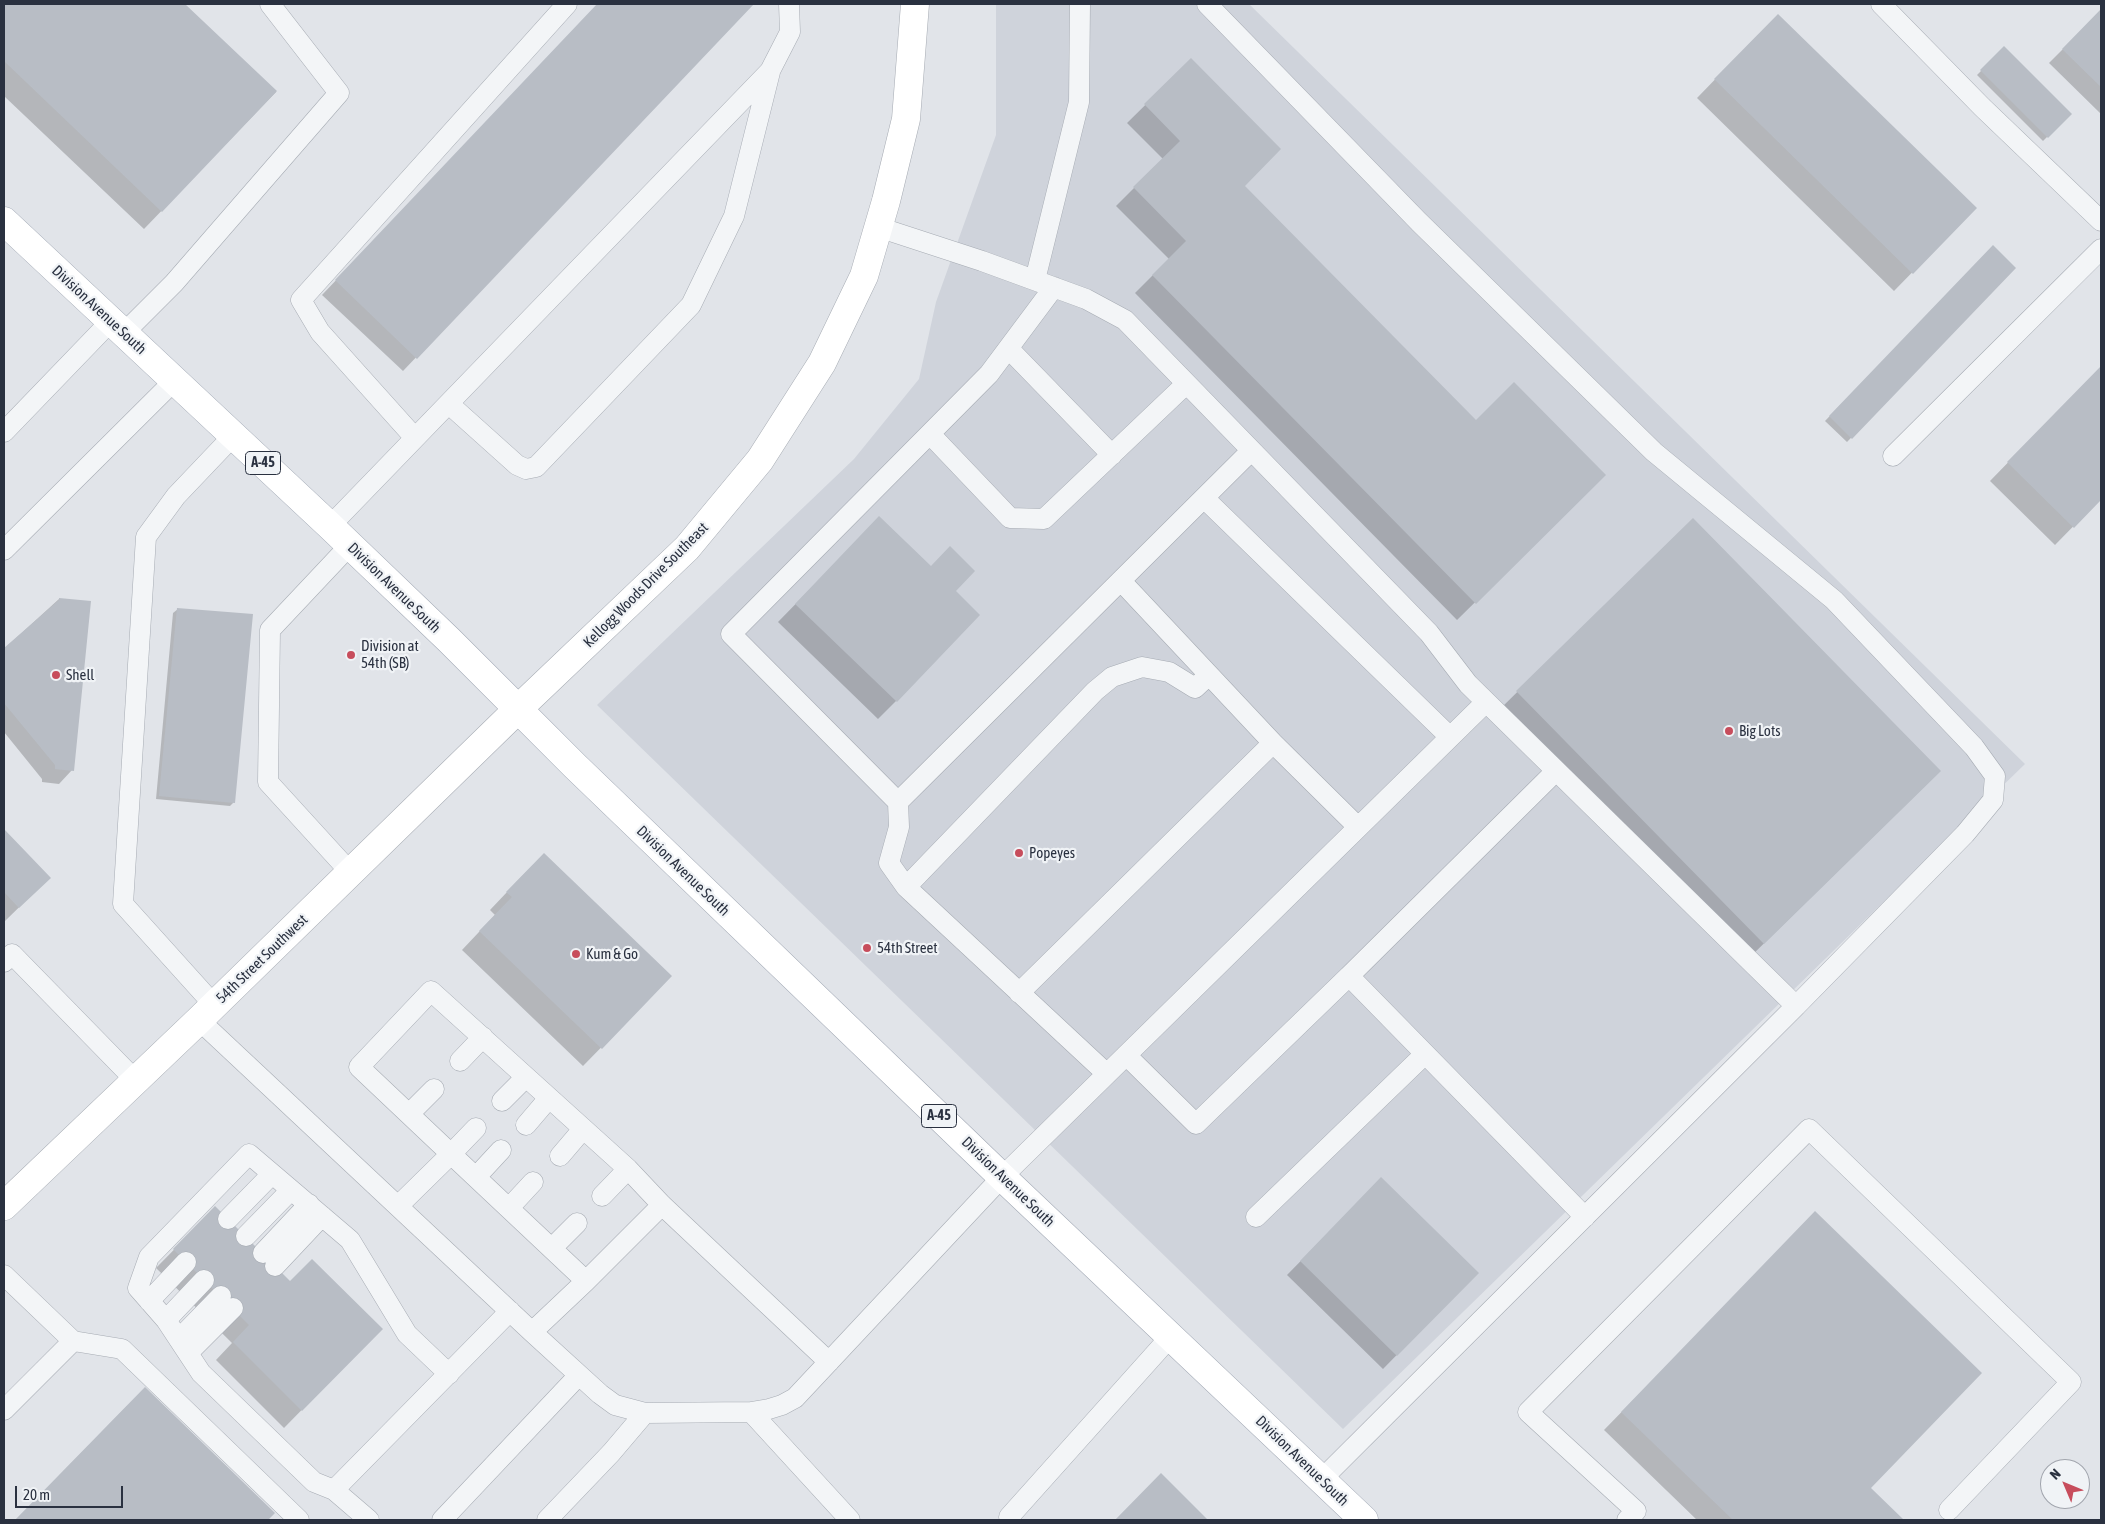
<!DOCTYPE html>
<style>
body{margin:0}
#map{position:relative;width:2105px;height:1524px;overflow:hidden;background:#e1e4e9;font-family:"Asap Condensed",sans-serif}
canvas{display:block}
.frame{position:absolute;inset:0;border:5px solid #2a3140;pointer-events:none}
.north{position:absolute;left:2040px;top:1459px;width:50px;height:50px;box-sizing:border-box;background:#f0f3f6;border:1px solid #a1a5ad;border-radius:50%;rotate:315deg;font-size:14px;font-weight:700;line-height:20px;text-align:center;color:#2a3140}
.north::after{content:'';display:block;margin:auto;width:18px;height:22px;background:#c74d5c;clip-path:polygon(50% 0,100% 100%,50% 72%,0 100%)}
.scale{position:absolute;left:15px;top:1486px;width:108px;height:22px;box-sizing:border-box;border:2px solid #2a3140;border-top:0;padding-left:6px;font-size:15px;line-height:18px;white-space:nowrap;color:#2a3140;-webkit-text-stroke:4px #f0f3f6;paint-order:stroke}
</style>
<div id="map">
<canvas width="2105" height="1524"></canvas>
<div class="frame"></div>
<div class="north">N</div>
<div class="scale">20 m</div>
</div>
<script>
const context = document.querySelector('canvas').getContext('2d');
context.lineJoin = 'round';
function paint(path, color) { context.fillStyle = color; context.fill(path, 'evenodd'); }
const toPath = rows => new Path2D(rows.map(r => 'M' + r).join(''));
function stroke(path, color, width, dash) { context.strokeStyle = color; context.lineWidth = width; context.lineCap = dash ? 'butt' : 'round'; context.setLineDash(dash || []); context.stroke(path); }
function write(font, color, halo, rows, align = 'center') {
  context.font = font + ' "Asap Condensed",sans-serif'; context.lineWidth = 4.5; context.setLineDash([]); context.textBaseline = 'middle'; context.strokeStyle = halo; context.fillStyle = color; for (const [text, x, y, turn = 0] of rows) {
    context.save(); context.translate(x, y); context.rotate((+turn || 0) * Math.PI / 180); context.textAlign = isNaN(turn) ? turn : align; if (halo) context.strokeText(text, 0, 0); context.fillText(text, 0, 0); context.restore();
  }
}
const built = toPath([
 [996,4,1249,4,2025,764,1343,1429,597,705,854,459,919,379,936,302,996,135]
]);
const shadow = toPath([
 [4,4,183,4,276,92,144,229,4,96],
 [598,4,753,4,403,371,322,295],
 [2101,11,2101,114,2049,63],
 [1760,33,1975,208,1894,291,1697,98],
 [2004,48,2070,114,2043,141,1977,75],
 [1191,60,1243,186,1476,422,1604,475,1457,620,1135,293,1169,259,1116,206,1163,159,1127,123],
 [1993,247,2015,268,1847,442,1825,421],
 [2101,367,2101,498,2055,545,1990,481],
 [1693,519,1940,771,1746,961,1499,710],
 [862,536,954,591,896,701,878,719,778,622],
 [59,599,72,770,59,784,42,782,42,779,4,732,4,649],
 [178,609,234,802,230,806,156,799,173,613],
 [4,830,49,878,4,922],
 [526,872,671,976,583,1066,462,950,495,915,490,910],
 [1381,1179,1477,1273,1383,1369,1287,1275],
 [215,1208,290,1282,381,1329,284,1428,216,1360,232,1343,156,1268],
 [1798,1231,1869,1488,1903,1520,1697,1520,1604,1430],
 [127,1406,273,1513,266,1520,16,1520],
 [1162,1475,1206,1520,1117,1520]
]);
const building = toPath([
 [4,4,185,4,277,91,162,212,4,61],
 [597,4,754,4,417,359,335,280],
 [2101,9,2101,87,2062,49],
 [1778,14,1977,208,1913,274,1714,79],
 [2004,46,2072,114,2048,138,1980,70],
 [1191,58,1281,149,1245,186,1476,420,1514,382,1606,475,1476,604,1152,275,1186,241,1133,187,1180,141,1144,104],
 [1993,245,2016,268,1852,439,1829,416],
 [2101,366,2101,500,2074,528,2007,462],
 [879,516,931,566,950,546,975,571,956,591,980,615,897,702,795,604],
 [1693,518,1941,771,1764,944,1516,691],
 [59,598,91,601,74,771,55,769,55,765,4,703,4,648,59,600],
 [177,608,253,614,235,803,159,796],
 [4,829,51,878,19,908,4,892],
 [544,853,672,976,602,1049,479,931,512,897,506,892],
 [1381,1177,1479,1273,1397,1356,1300,1261],
 [215,1206,290,1281,312,1259,383,1329,302,1411,233,1342,249,1325,173,1249],
 [1815,1211,1982,1373,1871,1488,1904,1520,1733,1520,1621,1412],
 [145,1387,275,1513,268,1520,15,1520],
 [1161,1473,1208,1520,1115,1520]
]);
const service = toPath([
 [1207,4,1419,222,1654,452,1834,600,1974,747,1995,776,1993,800,1965,834,1796,1006],
 [1881,4,1982,107,2101,221],
 [878,227,982,261,1086,299,1125,320,1429,633,1468,684,1796,1006,1321,1480],
 [1035,280,1079,102,1080,4],
 [1054,287,989,374,731,634,898,802,899,827,889,863,906,887,1107,1074],
 [124,333,174,283,339,93,270,4],
 [1009,349,1112,455],
 [449,404,517,465,526,469,536,467,691,305,734,216,770,72],
 [4,432,111,321],
 [930,434,1010,518,1044,519,1186,384],
 [415,438,320,332,301,300,567,4],
 [1893,456,2101,249],
 [1204,498,1450,737],
 [330,526,770,71,790,32,789,4],
 [350,545,270,630,268,782,351,873],
 [4,550,175,380],
 [1121,581,1273,743,1358,827],
 [1556,771,1349,976,1585,1217],
 [898,802,1251,451],
 [906,887,1095,691,1112,677,1142,667,1169,672,1195,688,1209,675],
 [4,962,12,954,136,1081],
 [1019,993,1273,743],
 [214,1005,123,904,146,537,176,496,234,435],
 [199,1020,532,1332,600,1394,615,1405,645,1413,751,1412,769,1409,782,1405,795,1398,1002,1177,1486,702],
 [1126,1055,1196,1124,1349,976],
 [460,1061,483,1037],
 [502,1101,526,1077],
 [409,1114,434,1089],
 [526,1125,549,1098],
 [476,1128,451,1154,586,1281,532,1332],
 [560,1156,583,1129],
 [476,1177,501,1150],
 [602,1196,628,1169],
 [398,1206,451,1154,359,1067,431,991,628,1169,662,1205,829,1362],
 [509,1208,533,1182],
 [1256,1217,1425,1054],
 [228,1219,272,1174],
 [246,1236,291,1190],
 [552,1248,577,1223],
 [263,1253,309,1204],
 [275,1266,322,1216],
 [4,1275,73,1341,4,1410],
 [204,1280,166,1320,201,1373,314,1482,334,1490],
 [586,1281,662,1205],
 [149,1301,186,1262],
 [166,1320,138,1288,149,1257,249,1154,350,1240,407,1334,449,1374],
 [179,1339,221,1296],
 [73,1341,122,1349,299,1520],
 [188,1353,233,1308],
 [751,1412,850,1520],
 [1009,1517,1171,1336],
 [369,1520,334,1490,510,1311],
 [442,1520,579,1375],
 [547,1520,611,1453,645,1413],
 [1627,1520,1636,1511,1528,1412,1809,1129,2071,1382,1949,1510]
]);
const secondary = toPath([
 [4,1206,199,1020,517,710,687,548,760,460,822,363,864,276,886,201,906,119,915,4]
]);
const primary = toPath([
 [4,221,330,526,449,640,575,766,1002,1177,1364,1520]
]);
const markers = [
 [351,655,5,"#c74d5c"],
 [56,675,5,"#c74d5c"],
 [1729,731,5,"#c74d5c"],
 [1019,853,5,"#c74d5c"],
 [867,948,5,"#c74d5c"],
 [576,954,5,"#c74d5c"]
];
const shields = [
 [263,463,35],
 [939,1116,35]
];
const shieldNames = [
 ["A-45",263,463],
 ["A-45",939,1116]
];
const streetNames = [
 ["Division Avenue South",99,310,43],
 ["Kellogg Woods Drive Southeast",646,585,-45],
 ["Division Avenue South",394,588,44],
 ["Division Avenue South",683,871,44],
 ["54th Street Southwest",262,959,-44],
 ["Division Avenue South",1008,1182,44],
 ["Division Avenue South",1302,1461,44]
];
const poiNames = [
 ["Division at",361,646],
 ["54th (SB)",361,663],
 ["Shell",66,675],
 ["Big Lots",1739,731],
 ["Popeyes",1029,853],
 ["54th Street",877,948],
 ["Kum & Go",586,954]
];
paint(built, '#cfd3db');
paint(shadow, '#0003');
paint(building, '#b8bdc5');
stroke(service, '#a6abb3', 21);
stroke(secondary, '#a6abb3', 29);
stroke(primary, '#a1a8b4', 29);
stroke(service, '#f3f5f7', 20);
stroke(secondary, '#fff', 28);
stroke(primary, '#fff', 28);
for (const [x, y, r, color] of markers) { const dot = new Path2D(); dot.arc(x, y, r, 0, 2 * Math.PI); context.fillStyle = color; context.fill(dot); stroke(dot, '#f0f3f6', 2); }
for (const [x, y, w] of shields) { const box = new Path2D(); box.roundRect(x - w / 2, y - 11.5, w, 23, 4); context.fillStyle = '#f0f3f6'; context.fill(box); stroke(box, '#2a3140', 1); }
write('bold 14px', '#2a3140', null, shieldNames);
write('15px', '#2a3140', '#f0f3f6', streetNames);
write('15px', '#2a3140', '#f0f3f6', poiNames, 'left');
</script>
